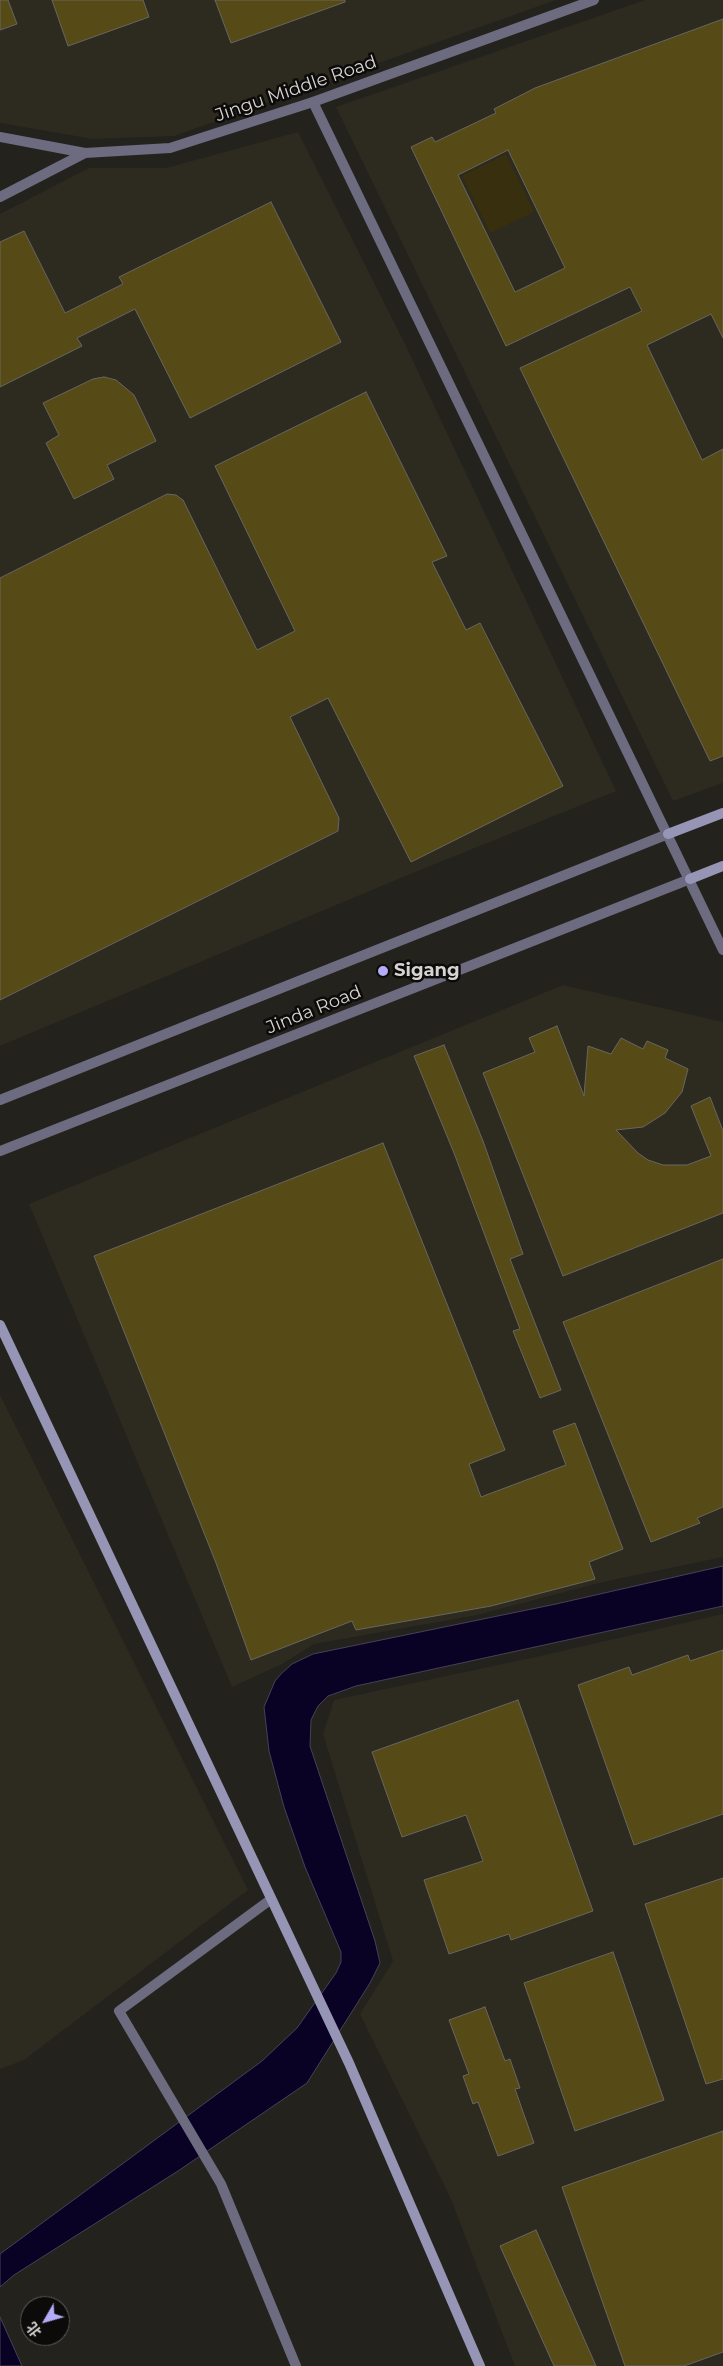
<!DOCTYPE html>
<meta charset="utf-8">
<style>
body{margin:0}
#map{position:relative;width:723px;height:2366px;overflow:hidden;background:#23221d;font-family:Montserrat,"Noto Sans SC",sans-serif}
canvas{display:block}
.north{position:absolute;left:20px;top:2296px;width:50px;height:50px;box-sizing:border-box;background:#0c0b09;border:1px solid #5c5b59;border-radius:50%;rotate:232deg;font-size:14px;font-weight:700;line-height:20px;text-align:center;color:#d5d4d1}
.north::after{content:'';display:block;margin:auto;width:18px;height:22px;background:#b3adf9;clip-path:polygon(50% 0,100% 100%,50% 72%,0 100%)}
</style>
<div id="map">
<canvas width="723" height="2366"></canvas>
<div class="north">北</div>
</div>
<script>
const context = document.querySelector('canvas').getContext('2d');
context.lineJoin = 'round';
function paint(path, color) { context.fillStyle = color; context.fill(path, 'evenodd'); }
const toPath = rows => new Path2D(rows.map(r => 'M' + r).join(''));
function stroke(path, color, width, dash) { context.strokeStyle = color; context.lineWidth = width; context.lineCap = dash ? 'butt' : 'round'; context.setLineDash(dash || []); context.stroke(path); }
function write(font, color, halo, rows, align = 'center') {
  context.font = font + ' Montserrat,sans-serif'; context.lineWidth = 5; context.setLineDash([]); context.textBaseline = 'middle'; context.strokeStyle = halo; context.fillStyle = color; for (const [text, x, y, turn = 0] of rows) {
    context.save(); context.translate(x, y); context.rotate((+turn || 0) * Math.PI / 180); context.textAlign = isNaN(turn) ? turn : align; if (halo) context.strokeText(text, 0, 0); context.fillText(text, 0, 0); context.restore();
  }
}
const built = toPath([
 [0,0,556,0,174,136,93,139,0,123],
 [645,0,723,0,723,783,673,801,336,107],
 [298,132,405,344,616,791,403,877,0,1046,0,214,89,168,166,168],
 [563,985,723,1022,723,1557,603,1582,477,1615,314,1644,282,1664,232,1687,29,1204],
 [0,1395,248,1890,24,2060,0,2069],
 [723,1614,723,2366,515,2366,451,2199,360,2014,393,1961,323,1734,334,1700,540,1656]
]);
const green = toPath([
 [506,154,534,212,490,233,462,176]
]);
const water = toPath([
 [723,1566,723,1606,356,1686,328,1696,318,1706,311,1720,310,1746,375,1941,380,1963,370,1983,307,2083,178,2171,14,2275,0,2287,0,2254,262,2061,297,2028,336,1973,341,1962,341,1952,305,1867,284,1807,269,1751,264,1707,275,1681,281,1674,292,1664,313,1654,556,1604,723,1566],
 [0,2317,22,2366,0,2366,0,2317]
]);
const building = toPath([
 [0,0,8,0,17,24,0,30,0,0],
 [52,0,143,0,149,17,68,46,52,0],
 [215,0,345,0,345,2,231,43,215,0],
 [723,19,723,338,711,314,647,345,702,460,723,449,723,756,710,761,520,368,642,311,630,287,506,346,411,147,432,137,435,142,496,113,494,109,535,88,723,19],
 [508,150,565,268,515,292,458,175,508,150],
 [271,202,341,342,190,418,135,309,77,338,82,346,0,387,0,242,24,231,65,313,123,284,119,277,271,202],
 [104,377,116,380,134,395,156,441,107,465,114,479,74,499,46,443,59,435,43,403,93,379,104,377],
 [366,392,447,556,432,562,466,630,480,623,563,786,411,862,328,698,290,717,339,818,338,831,0,1000,0,578,167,494,176,495,183,500,257,650,295,631,215,466,366,392],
 [557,1026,584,1096,588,1046,611,1054,621,1038,643,1049,647,1041,668,1050,665,1058,688,1069,682,1092,665,1113,643,1127,616,1130,638,1153,648,1160,663,1165,687,1165,711,1156,691,1106,710,1097,723,1131,723,1213,563,1276,483,1073,535,1052,529,1038,557,1026],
 [444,1045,483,1141,523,1254,510,1259,561,1390,540,1398,513,1331,520,1329,454,1153,414,1056,444,1045],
 [383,1143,505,1450,469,1464,481,1497,566,1465,553,1431,575,1423,623,1549,589,1562,595,1579,491,1606,356,1630,352,1621,251,1660,216,1563,94,1256,383,1143],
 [723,1259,723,1507,697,1518,700,1523,651,1542,563,1322,723,1259],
 [723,1650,723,1814,634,1845,578,1685,629,1667,632,1675,688,1655,690,1661,723,1650],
 [518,1700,593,1911,511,1940,509,1934,449,1954,424,1880,483,1861,466,1815,402,1837,372,1752,518,1700],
 [723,1878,723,2079,706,2084,645,1904,723,1878],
 [613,1952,664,2100,575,2131,524,1983,613,1952],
 [485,2007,505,2061,510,2059,520,2088,515,2089,534,2143,498,2156,478,2102,473,2104,463,2076,469,2074,449,2020,485,2007],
 [723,2131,723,2352,684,2366,625,2366,562,2187,723,2131],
 [536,2230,596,2366,554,2366,500,2246,536,2230]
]);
const minor = toPath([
 [313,102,723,950],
 [0,197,85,153],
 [270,1900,119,2011,221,2184,296,2366]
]);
const tertiary = toPath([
 [0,137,85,153,170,148,313,102,594,0],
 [0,1100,668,834],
 [0,1151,690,879]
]);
const secondary = toPath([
 [668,834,723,813],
 [690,879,723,866],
 [0,1325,349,2063,480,2366]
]);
const markers = [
 [383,971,6,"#b3adf9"]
];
const streetNames = [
 ["Jingu Middle Road",296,89,-19],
 ["Jinda Road",314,1010,-22]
];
const poiNames = [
 ["Sigang",394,971]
];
paint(built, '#2d2a1f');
paint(green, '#372f0d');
paint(water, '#0a0224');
stroke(water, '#474158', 1);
paint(building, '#564a16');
stroke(building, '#686661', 1);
stroke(minor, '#6c6b80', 10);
stroke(tertiary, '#6c6b80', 10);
stroke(secondary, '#9695b6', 10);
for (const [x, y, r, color] of markers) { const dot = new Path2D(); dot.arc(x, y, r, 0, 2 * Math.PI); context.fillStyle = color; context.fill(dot); stroke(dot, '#0c0b09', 2); }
write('18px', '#d5d4d1', '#0c0b09', streetNames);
write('bold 18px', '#d5d4d1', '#0c0b09', poiNames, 'left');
</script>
